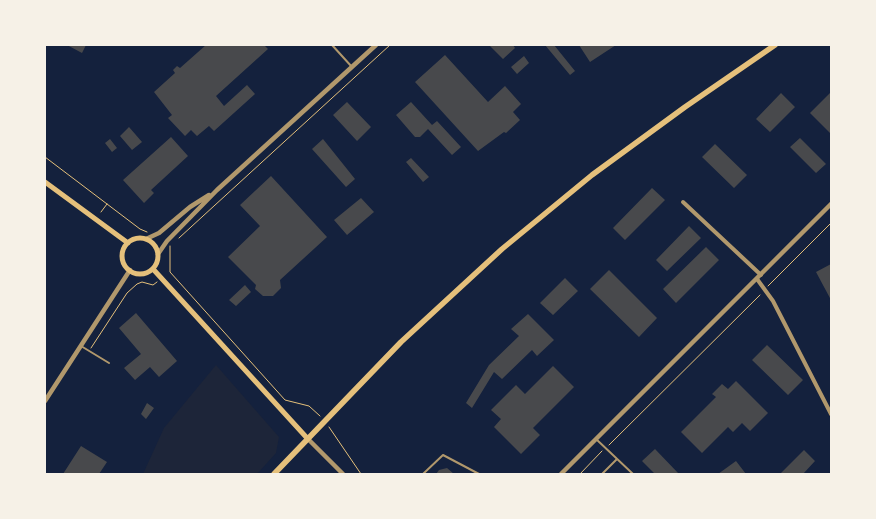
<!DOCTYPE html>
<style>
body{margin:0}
#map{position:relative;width:876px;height:519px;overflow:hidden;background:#14213d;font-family:"Zilla Slab",serif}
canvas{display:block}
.frame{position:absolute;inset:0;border:46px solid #f6f1e7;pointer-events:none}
</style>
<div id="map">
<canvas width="876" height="519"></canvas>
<div class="frame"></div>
</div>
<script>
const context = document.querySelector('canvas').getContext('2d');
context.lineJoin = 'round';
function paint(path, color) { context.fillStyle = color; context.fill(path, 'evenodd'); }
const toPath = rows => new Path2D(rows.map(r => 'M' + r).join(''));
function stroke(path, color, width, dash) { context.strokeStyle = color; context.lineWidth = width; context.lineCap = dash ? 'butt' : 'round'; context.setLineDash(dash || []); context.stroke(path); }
const green = toPath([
 [216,365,279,437,276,453,257,474,143,474,164,428]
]);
const building = toPath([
 [67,45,86,45,82,53],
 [206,45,264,45,268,49,216,96,224,106,247,85,255,94,214,131,209,126,197,136,191,130,185,136,168,118,172,115,154,92,175,73,173,70,177,66,180,68],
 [489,45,513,45,515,48,503,59],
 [545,45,554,45,575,71,570,75],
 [579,45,616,45,590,62],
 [445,55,488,102,505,86,521,104,513,112,520,120,506,133,504,132,478,151,415,82],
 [524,56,529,63,517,74,511,67],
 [831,92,831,134,810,113],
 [781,93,795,107,770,132,756,119],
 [347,102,371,127,357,141,333,115],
 [411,102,432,125,437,121,461,147,452,155,428,129,420,137,415,137,396,115],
 [129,127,142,142,132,150,120,136],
 [171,137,188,156,151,190,154,193,144,203,123,180],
 [800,138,826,164,816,173,790,147],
 [110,139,117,148,112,152,105,143],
 [323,139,355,179,346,187,312,149],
 [715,144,747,175,734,188,702,157],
 [411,158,429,177,423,182,406,162],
 [271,176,327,237,280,280,281,288,273,296,263,296,255,289,256,285,228,257,260,226,240,205],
 [652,188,665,200,625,240,613,228],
 [361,198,374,212,347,235,334,220],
 [689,226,701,238,667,271,656,260],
 [706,247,719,260,676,303,663,289],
 [831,264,831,300,816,272],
 [609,270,657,318,639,337,590,289],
 [565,278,578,291,553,315,540,303],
 [245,285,251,292,236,306,229,300],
 [136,313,177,361,159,377,150,367,135,380,124,368,141,354,119,328],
 [528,314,554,340,537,356,532,350,502,379,494,372,472,408,466,403,489,365,519,336,511,329],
 [767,345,803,380,788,395,752,360],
 [553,366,574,387,533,428,540,435,521,454,494,427,501,419,491,410,516,385,525,394],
 [736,381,768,413,750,431,742,423,733,432,728,427,702,453,681,432,716,397,712,394,722,384,728,389],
 [147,403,154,408,146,419,141,414],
 [81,446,107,462,99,474,63,474],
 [655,449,679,474,655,474,642,461],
 [804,450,815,461,803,474,780,474],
 [736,461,746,474,718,474],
 [447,468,454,474,436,474,439,470]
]);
const path = toPath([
 [45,157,140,229,147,232],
 [101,212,107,204],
 [179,238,390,45],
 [170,246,170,272,285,400,309,406,320,416],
 [768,286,831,223],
 [91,348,127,293,137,284,142,282,153,285,157,282],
 [329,427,361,474],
 [609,445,760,295],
 [580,474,602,451]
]);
const service = toPath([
 [332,45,352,67],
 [81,346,109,363],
 [596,439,633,474],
 [423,474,443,455,479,474],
 [602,474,617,459]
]);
const minor = toPath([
 [683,202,761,275],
 [757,279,773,301,831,414]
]);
const tertiary = toPath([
 [146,239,159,233,190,207,209,195],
 [158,254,167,241,217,190,376,45],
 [45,401,130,270],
 [307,438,343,474],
 [561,474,831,204]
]);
const secondary = toPath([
 [45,182,128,243],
 '122 256a18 18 0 1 1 36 0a18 18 0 1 1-36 0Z',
 [153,269,307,438]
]);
const trunk = toPath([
 [274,474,401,342,502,249,592,175,685,107,775,45]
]);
paint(green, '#1d2539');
paint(building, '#48494c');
stroke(path, '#e5c07b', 1);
stroke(service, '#b1986c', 2);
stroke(minor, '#b1986c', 4);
stroke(tertiary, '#b1986c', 4.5);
stroke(secondary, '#e5c07b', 5);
stroke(trunk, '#e5c07b', 5.5);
</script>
